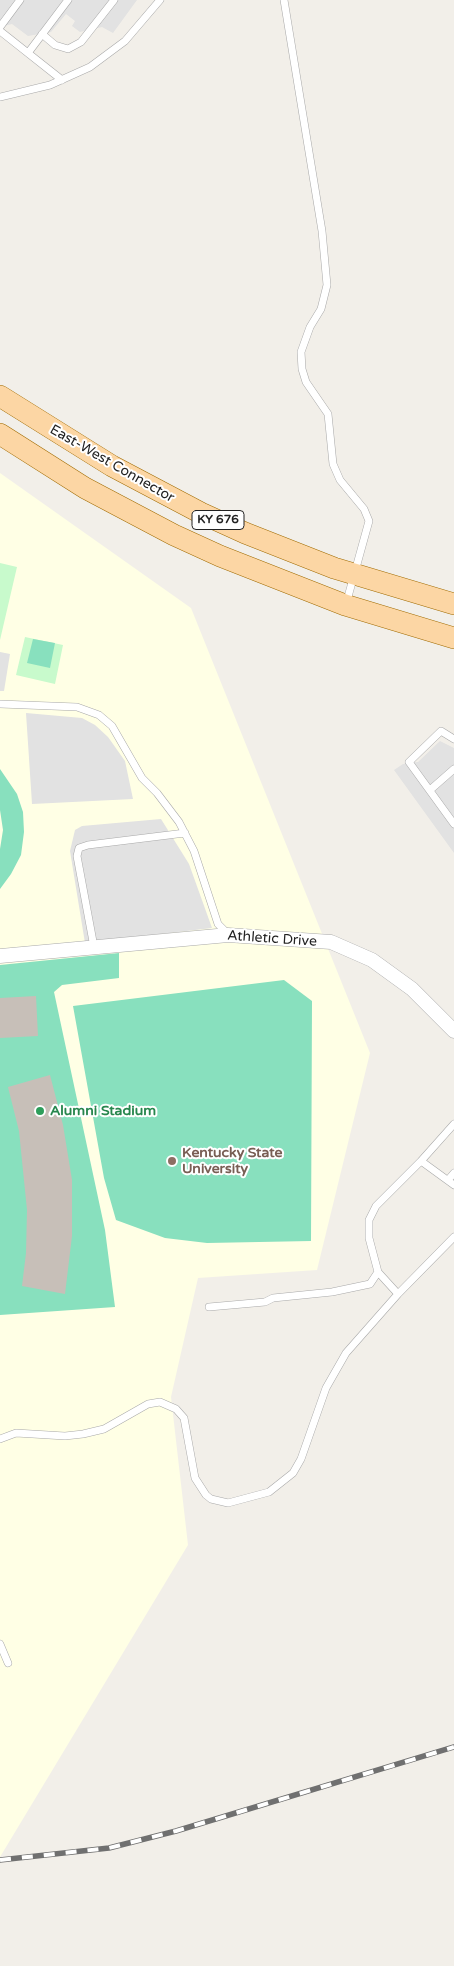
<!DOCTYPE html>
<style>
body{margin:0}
canvas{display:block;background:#f2efe9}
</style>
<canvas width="454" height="1966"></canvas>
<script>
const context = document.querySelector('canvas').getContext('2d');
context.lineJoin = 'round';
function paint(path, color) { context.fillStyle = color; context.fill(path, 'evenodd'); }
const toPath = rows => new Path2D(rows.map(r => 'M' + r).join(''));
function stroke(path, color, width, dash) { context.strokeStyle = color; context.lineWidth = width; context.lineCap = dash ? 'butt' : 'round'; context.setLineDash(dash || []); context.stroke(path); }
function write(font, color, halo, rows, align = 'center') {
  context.font = font + ' "Varela Round",sans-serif'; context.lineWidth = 4; context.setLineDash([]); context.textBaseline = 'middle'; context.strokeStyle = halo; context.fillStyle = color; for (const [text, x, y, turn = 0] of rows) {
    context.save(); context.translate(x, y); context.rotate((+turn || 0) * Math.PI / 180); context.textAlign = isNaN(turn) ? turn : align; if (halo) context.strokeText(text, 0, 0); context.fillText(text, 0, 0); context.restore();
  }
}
const education = toPath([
 [0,473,191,608,370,1053,317,1270,198,1278,171,1397,188,1545,0,1857]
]);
const park = toPath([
 [0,563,17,567,0,640],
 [25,637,63,645,55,684,16,675]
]);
const pitch = toPath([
 [33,639,55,643,50,668,27,663],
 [0,769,17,794,23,812,24,832,21,855,11,874,0,889,0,849,3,830,0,810],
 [119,953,119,978,62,985,54,992,105,1230,115,1307,0,1315,0,965],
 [284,980,312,1001,311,1241,207,1243,165,1238,116,1220,104,1178,73,1006]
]);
const parking = toPath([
 [0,0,137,0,113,33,102,27,80,32,72,26,75,21,66,14,51,32,28,36,12,24,0,27],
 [0,652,10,654,4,691,0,691],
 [26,713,82,718,95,725,108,737,125,761,133,799,32,804],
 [440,741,454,748,454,853,394,770,403,764,418,762],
 [161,819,189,864,212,928,85,943,70,851,75,830,82,826]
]);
const building = toPath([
 [36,996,38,1036,0,1038,0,998],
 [50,1075,63,1125,72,1180,72,1236,65,1294,22,1286,26,1253,27,1210,19,1131,8,1087]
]);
const lane = toPath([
 [284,0,322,231,327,285,321,309,310,327,301,352,302,369,306,382,328,414,333,464,340,480,364,509,369,521,346,604],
 [0,27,20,0],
 [0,31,62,80],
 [42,34,55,45,68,49,81,42,114,0],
 [28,53,68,0],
 [0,97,50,85,90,67,125,41,160,0],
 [0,704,77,707,99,715,112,726,142,778,157,793,179,822,194,851,218,924,228,934],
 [454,739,441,731,409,762,454,824],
 [430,790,454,769],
 [94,947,77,856,79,848,88,845,185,833],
 [421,1161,454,1124],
 [448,1180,454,1173],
 [398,1294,378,1272,369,1238,369,1220,376,1206,421,1161,454,1185],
 [209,1307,265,1302,273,1298,332,1292,370,1284,378,1272],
 [0,1439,16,1433,65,1436,83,1434,104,1429,148,1404,160,1402,176,1409,184,1418,195,1478,206,1495,211,1499,228,1503,269,1492,293,1473,301,1459,326,1388,346,1353,398,1294,454,1237],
 [0,1644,8,1663]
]);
const street = toPath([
 [0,956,228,935,331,942,372,960,412,989,454,1031]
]);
const primary = toPath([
 [0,396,112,466,201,513,245,533,334,568,454,604],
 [0,434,85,488,174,535,220,556,345,605,454,638]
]);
const rail = toPath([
 [0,1860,109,1848,176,1831,454,1747]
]);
const markers = [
 [40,1111,5,"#2e9e5b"],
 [172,1161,5,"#8d6e63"]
];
const shields = [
 [218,520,52]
];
const shieldNames = [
 ["KY 676",218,520]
];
const streetNames = [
 ["East-West Connector",112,464,30],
 ["Athletic Drive",272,939,4]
];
const leisureNames = [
 ["Alumni Stadium",50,1111]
];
const educationNames = [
 ["Kentucky State",182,1153],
 ["University",182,1169]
];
paint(education, '#ffffe5');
paint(park, '#c8facc');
paint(pitch, '#88e0be');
paint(parking, '#e2e2e2');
paint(building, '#c7bfb8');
stroke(lane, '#a9a9a9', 8);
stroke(street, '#a9a9a9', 15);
stroke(primary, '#a06b00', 22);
stroke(lane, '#fff', 7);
stroke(street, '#fff', 14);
stroke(primary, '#fcd6a4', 21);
stroke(rail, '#707070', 5.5);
stroke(rail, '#fff', 4, [11]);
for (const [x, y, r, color] of markers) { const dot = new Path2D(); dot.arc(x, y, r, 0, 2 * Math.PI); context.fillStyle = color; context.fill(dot); stroke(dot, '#fff', 2); }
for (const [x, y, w] of shields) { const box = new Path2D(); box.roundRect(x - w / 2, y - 9.5, w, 19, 4); context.fillStyle = '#fff'; context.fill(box); stroke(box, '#222', 1); }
write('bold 12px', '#222', null, shieldNames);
write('14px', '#222', '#fff', streetNames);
write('bold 14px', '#27864d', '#fff', leisureNames, 'left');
write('bold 14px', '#785e54', '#fff', educationNames, 'left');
</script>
